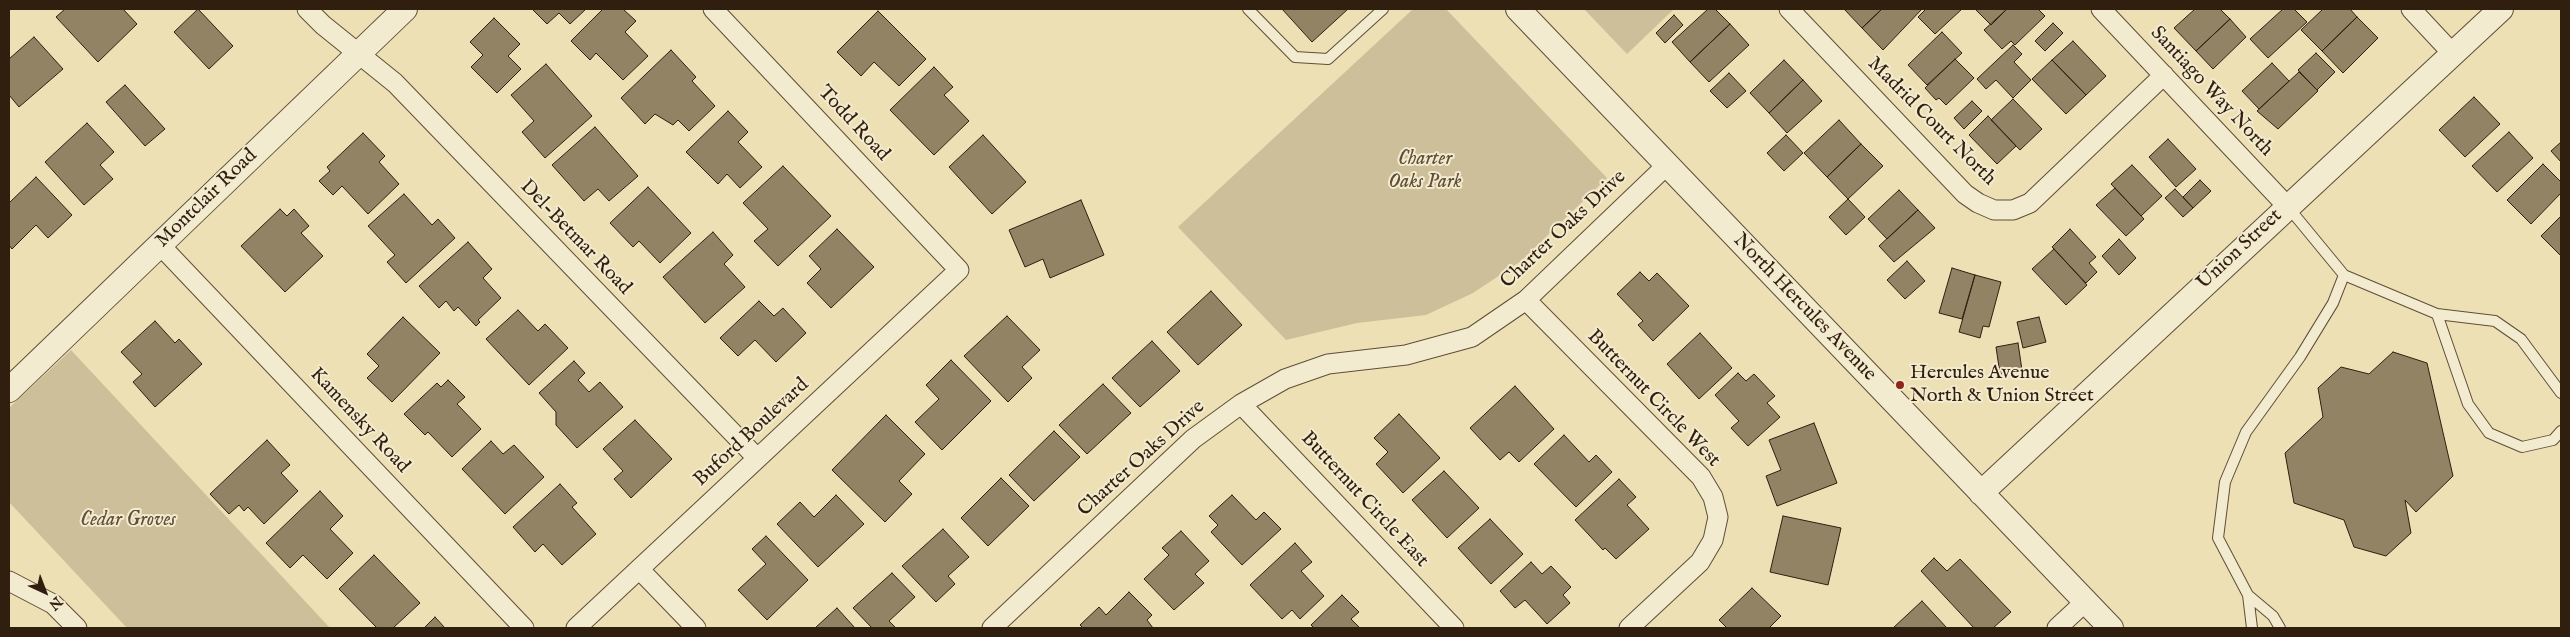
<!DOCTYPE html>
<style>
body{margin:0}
#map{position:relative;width:2570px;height:637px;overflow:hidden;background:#ede0b5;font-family:"IM FELL English",serif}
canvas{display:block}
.frame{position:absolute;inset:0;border:10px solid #301e0f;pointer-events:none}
.north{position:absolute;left:20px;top:567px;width:50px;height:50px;-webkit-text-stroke:4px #f3ebcf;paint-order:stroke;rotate:137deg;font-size:14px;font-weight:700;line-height:20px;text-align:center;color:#301e0f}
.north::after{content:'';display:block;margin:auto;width:18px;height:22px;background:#301e0f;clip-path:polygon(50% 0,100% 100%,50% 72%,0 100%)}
</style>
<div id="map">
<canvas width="2570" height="637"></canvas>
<div class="frame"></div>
<div class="north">N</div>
</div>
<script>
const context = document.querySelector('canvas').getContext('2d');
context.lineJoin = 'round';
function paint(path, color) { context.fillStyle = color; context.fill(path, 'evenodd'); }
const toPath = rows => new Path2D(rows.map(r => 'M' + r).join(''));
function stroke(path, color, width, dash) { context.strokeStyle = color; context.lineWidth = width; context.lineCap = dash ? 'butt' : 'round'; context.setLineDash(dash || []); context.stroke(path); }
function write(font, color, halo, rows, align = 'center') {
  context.font = font + ' "IM FELL English",serif'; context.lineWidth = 4; context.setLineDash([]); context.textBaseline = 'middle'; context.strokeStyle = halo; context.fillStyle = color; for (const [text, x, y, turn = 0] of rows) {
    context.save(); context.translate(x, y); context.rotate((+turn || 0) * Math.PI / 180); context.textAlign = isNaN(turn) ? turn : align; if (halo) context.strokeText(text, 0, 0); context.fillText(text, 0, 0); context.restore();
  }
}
const green = toPath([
 [1413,9,1446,9,1607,178,1521,261,1473,293,1426,315,1357,323,1286,340,1178,227],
 [1584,9,1674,9,1627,54],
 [71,350,330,628,127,628,9,502,9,408]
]);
const building = toPath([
 [65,9,123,9,137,24,98,62,56,17,65,9],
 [198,9,233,46,209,69,174,32,198,9],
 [532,9,586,9,570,24,559,13,547,24,532,9],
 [603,9,623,9,636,21,625,32,648,56,623,80,596,53,590,60,571,41,603,9],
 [1282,9,1348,9,1312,42,1282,9],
 [1708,9,1715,9,1730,24,1690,62,1672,42,1708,9],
 [1844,9,1882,9,1862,28,1844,9],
 [1882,9,1922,9,1883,50,1862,28,1882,9],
 [1926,9,1962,9,1935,34,1918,17,1926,9],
 [1975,9,2007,9,1991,25,1975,9],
 [2007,9,2038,9,2045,16,2015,45,2011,41,2002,49,1984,30,2007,9],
 [2195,9,2220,9,2230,19,2196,51,2174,28,2195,9],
 [2283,9,2294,9,2307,22,2268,58,2250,39,2283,9],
 [2323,9,2350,9,2357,17,2322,51,2301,30,2323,9],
 [878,11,926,59,899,86,874,62,861,76,837,52,878,11],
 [1674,15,1683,25,1665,43,1656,33,1674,15],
 [2357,17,2378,38,2343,73,2322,51,2357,17],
 [494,18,520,44,508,56,521,69,497,93,471,67,483,55,470,42,494,18],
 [2230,19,2246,37,2213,69,2196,51,2230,19],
 [2053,23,2063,33,2045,51,2035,41,2053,23],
 [1730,24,1749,45,1709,82,1690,62,1730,24],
 [1942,32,1962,53,1927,85,1908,65,1942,32],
 [34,37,63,69,19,107,9,95,9,59,34,37],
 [2073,41,2106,76,2086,95,2052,60,2073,41],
 [2013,45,2022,54,2014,62,2031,80,2013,98,1996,80,1986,89,1977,79,2013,45],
 [671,50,696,77,692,81,715,106,689,131,678,120,673,125,655,114,645,124,621,98,671,50],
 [2316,53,2335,72,2317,90,2298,70,2316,53],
 [1955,59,1974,78,1946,105,1939,98,1936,100,1925,88,1955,59],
 [1784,60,1803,80,1769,113,1750,93,1784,60],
 [2052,60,2086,95,2066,114,2032,79,2052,60],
 [2272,63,2289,81,2259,109,2242,91,2272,63],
 [546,64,592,116,545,158,522,132,534,121,511,95,546,64],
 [934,67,953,87,944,95,969,121,934,155,890,110,934,67],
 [2299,72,2318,91,2278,129,2257,111,2299,72],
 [1729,73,1746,91,1727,108,1710,91,1729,73],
 [1803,80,1822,101,1787,133,1769,113,1803,80],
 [125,85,165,129,145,146,106,102,125,85],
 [2474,97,2500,124,2465,157,2439,130,2474,97],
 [2013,99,2042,129,2020,150,1991,120,2013,99],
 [1972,101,1982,111,1964,129,1954,118,1972,101],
 [728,111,748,132,738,142,762,167,740,188,727,174,718,184,686,152,728,111],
 [1988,116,2016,146,1997,164,1969,135,1988,116],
 [1839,120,1861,144,1827,177,1804,153,1839,120],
 [87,123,114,152,100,165,113,179,84,205,45,162,87,123],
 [595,127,638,176,609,201,598,189,584,201,552,165,595,127],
 [2509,132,2533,158,2497,192,2472,166,2509,132],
 [363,133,385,156,379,162,399,184,368,214,342,186,333,195,319,181,330,171,327,167,363,133],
 [983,135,1026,182,992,214,949,167,983,135],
 [1786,135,1803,153,1784,171,1767,153,1786,135],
 [2168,139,2196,169,2176,187,2149,157,2168,139],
 [2561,142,2561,162,2551,151,2561,142],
 [1861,144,1883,166,1848,199,1827,177,1861,144],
 [2543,164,2561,182,2561,193,2531,224,2507,200,2543,164],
 [2132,165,2162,196,2141,216,2111,184,2132,165],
 [783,166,831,216,778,266,754,241,768,229,743,203,783,166],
 [36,177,72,215,48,238,36,225,12,249,9,245,9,203,36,177],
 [2200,180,2211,191,2193,208,2183,197,2200,180],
 [648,187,691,233,660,263,639,241,633,247,610,223,648,187],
 [2115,188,2144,219,2126,236,2096,205,2115,188],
 [2175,189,2193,208,2183,217,2165,198,2175,189],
 [1899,190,1918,210,1887,239,1868,219,1899,190],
 [404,194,432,225,438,219,455,238,406,283,387,262,395,255,368,226,404,194],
 [1848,199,1865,217,1846,235,1829,217,1848,199],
 [1081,200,1104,255,1050,278,1043,259,1025,267,1009,230,1081,200],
 [280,209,287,216,294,209,309,226,301,233,323,256,285,292,241,246,280,209],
 [1918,210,1935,228,1894,262,1879,246,1918,210],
 [2561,216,2561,256,2541,236,2561,216],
 [837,229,874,267,831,308,807,283,821,269,809,256,837,229],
 [2070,229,2096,257,2089,263,2097,272,2086,283,2052,247,2070,229],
 [713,232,733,255,724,264,745,287,705,323,663,277,713,232],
 [2119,239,2136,258,2119,275,2102,256,2119,239],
 [468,242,492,269,483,278,501,298,478,320,480,322,476,326,458,307,454,311,446,301,439,308,419,286,468,242],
 [2054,249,2087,285,2066,305,2032,269,2054,249],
 [1907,261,1925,281,1905,299,1887,280,1907,261],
 [1952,268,1975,275,1962,319,1939,313,1952,268],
 [1640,272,1649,281,1657,273,1689,306,1653,341,1638,325,1643,321,1617,294,1640,272],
 [1975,275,2001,282,1989,327,1983,326,1980,338,1959,332,1975,275],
 [1211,291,1242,325,1198,365,1167,332,1211,291],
 [759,301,774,316,783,308,806,333,776,362,755,340,738,356,720,338,759,301],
 [518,310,538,331,545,324,568,348,529,385,486,339,518,310],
 [1007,316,1040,350,1022,367,1032,378,1008,402,964,356,1007,316],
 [403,317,440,353,392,402,367,378,379,366,367,354,403,317],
 [2039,317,2046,342,2023,348,2017,322,2039,317],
 [155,321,175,343,179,339,202,364,155,407,133,382,142,374,121,352,155,321],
 [1700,333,1732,368,1699,399,1667,364,1700,333],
 [1152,341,1180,371,1140,407,1112,378,1152,341],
 [2018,343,2022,370,2000,374,1996,347,2018,343],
 [2393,352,2427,363,2453,476,2416,512,2405,500,2411,533,2386,556,2354,547,2344,520,2294,503,2285,453,2323,417,2318,388,2341,367,2369,374,2393,352],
 [951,360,991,401,942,450,915,422,939,399,926,385,951,360],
 [574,361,585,373,578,380,589,392,600,382,623,407,577,448,556,425,556,412,539,393,574,361],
 [1738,373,1746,381,1754,374,1775,396,1767,403,1780,417,1748,446,1731,428,1739,421,1715,395,1738,373],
 [448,380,465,397,457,404,481,429,452,457,428,432,425,435,404,414,437,383,441,387,448,380],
 [1103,384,1131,413,1087,454,1059,425,1103,384],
 [1515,386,1554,429,1519,462,1509,452,1500,460,1470,428,1515,386],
 [1399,414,1440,458,1403,493,1376,464,1388,452,1374,438,1399,414],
 [886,415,925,454,899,481,912,494,885,522,832,470,886,415],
 [635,420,672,459,631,498,614,479,623,471,603,449,635,420],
 [1814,423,1837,483,1777,506,1766,476,1781,470,1769,440,1814,423],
 [1054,431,1080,457,1034,501,1009,475,1054,431],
 [1564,435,1589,462,1596,455,1612,472,1576,507,1534,464,1564,435],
 [267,440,290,465,281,473,298,491,264,524,248,507,244,511,239,505,229,514,210,494,267,440],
 [491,441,503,454,514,445,544,477,505,514,462,469,491,441],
 [1444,471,1479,508,1447,538,1412,500,1444,471],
 [1001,478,1029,506,988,546,961,518,1001,478],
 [1619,479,1636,497,1627,505,1649,529,1616,559,1605,548,1603,550,1575,520,1619,479],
 [560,484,577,503,572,507,596,534,562,565,543,544,535,552,513,527,560,484],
 [320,491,343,516,330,529,353,553,327,579,303,555,290,568,266,543,320,491],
 [836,495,864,524,818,567,777,524,800,502,814,517,836,495],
 [1232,495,1256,520,1264,512,1281,529,1242,565,1211,532,1218,525,1209,516,1232,495],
 [1783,516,1841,528,1828,585,1770,572,1783,516],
 [1490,519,1523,554,1491,584,1458,548,1490,519],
 [943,529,969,557,948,576,955,584,936,602,902,566,943,529],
 [1181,531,1209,561,1195,574,1204,583,1174,610,1144,579,1169,555,1162,548,1181,531],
 [766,536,808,580,767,620,738,590,766,564,752,549,766,536],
 [1295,543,1312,562,1301,571,1324,596,1300,619,1292,610,1282,619,1250,585,1295,543],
 [374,555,420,603,393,628,377,628,339,589,374,555],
 [1934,558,1947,571,1960,559,2011,612,1993,628,1974,628,1921,571,1934,558],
 [1531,562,1542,574,1551,566,1571,587,1563,595,1570,603,1547,624,1525,600,1515,608,1500,591,1531,562],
 [892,573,915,597,889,621,896,628,872,628,853,608,892,573],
 [1752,588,1781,616,1769,628,1727,628,1719,620,1752,588],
 [1129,592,1152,615,1147,620,1153,628,1083,628,1080,625,1099,607,1106,615,1129,592],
 [1342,595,1359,612,1351,619,1360,628,1314,628,1311,625,1342,595],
 [1922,601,1947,628,1893,628,1922,601],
 [837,608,855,628,815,628,837,608],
 [435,617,445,628,424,628,435,617]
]);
const service = toPath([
 [1248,9,1295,57,1328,59,1383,9],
 [2344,275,2437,314,2495,321,2521,339,2561,393],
 [2437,314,2468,404,2489,433,2522,447,2553,440,2561,431],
 [2248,595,2273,616,2280,628],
 [2252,628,2248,595,2218,538,2225,482,2246,432,2300,357,2333,303,2344,275,2288,207]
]);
const minor = toPath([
 [307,9,323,25,395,83,757,458],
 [1789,9,1965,194,1978,203,1994,210,2013,210,2030,203,2164,75],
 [2101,9,2287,206],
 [2411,9,2452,53],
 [160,245,524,628],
 [1526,300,1701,477,1713,497,1718,517,1713,540,1700,562,1629,628],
 [1241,404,1454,628],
 [640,570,696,628],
 [9,581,53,604,77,628],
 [576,628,959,270,713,9],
 [992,628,1193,439,1241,404,1285,379,1328,364,1406,355,1472,337,1526,300,1667,165],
 [2057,628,2085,602]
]);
const tertiary = toPath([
 [1518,9,2111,628],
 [9,390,405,9],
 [1981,493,2501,9]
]);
const markers = [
 [1900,385,5,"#8f2418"]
];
const streetNames = [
 ["Santiago Way North",2211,92,47],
 ["Madrid Court North",1931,122,45],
 ["Todd Road",853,124,47],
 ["Montclair Road",207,199,-44],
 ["Charter Oaks Drive",1564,230,-43],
 ["Del-Betmar Road",575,238,46],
 ["Union Street",2240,250,-43],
 ["North Hercules Avenue",1804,308,46],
 ["Butternut Circle West",1653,399,46],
 ["Kamensky Road",359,421,47],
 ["Buford Boulevard",752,433,-43],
 ["Charter Oaks Drive",1142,459,-42],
 ["Butternut Circle East",1364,500,47]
];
const parkNames = [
 ["Charter",1425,160],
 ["Oaks Park",1425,183],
 ["Cedar Groves",128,521]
];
const poiNames = [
 ["Hercules Avenue",1910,374],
 ["North & Union Street",1910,397]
];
paint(green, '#cdbf99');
paint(building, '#928365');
stroke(building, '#301e0f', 1);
stroke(service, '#5f4e38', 12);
stroke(minor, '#5f4e38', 21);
stroke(tertiary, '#5f4e38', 26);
stroke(service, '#f3ebcf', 10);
stroke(minor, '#f3ebcf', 19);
stroke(tertiary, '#f3ebcf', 24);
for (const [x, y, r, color] of markers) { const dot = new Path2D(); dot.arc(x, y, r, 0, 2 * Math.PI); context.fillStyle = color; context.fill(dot); stroke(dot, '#f3ebcf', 2); }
write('20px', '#301e0f', '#f3ebcf', streetNames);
write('italic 20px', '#5f4e38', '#f3ebcf', parkNames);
write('20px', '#301e0f', '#f3ebcf', poiNames, 'left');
</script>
